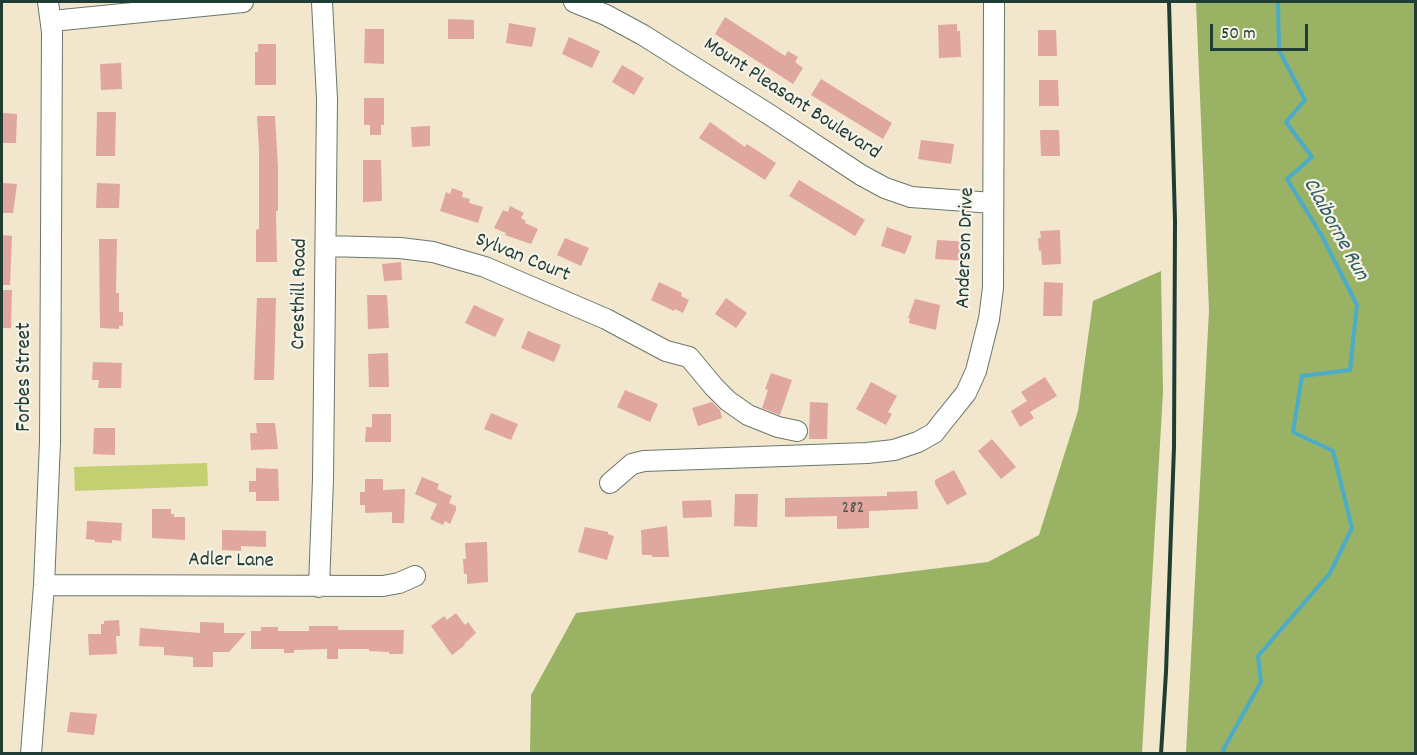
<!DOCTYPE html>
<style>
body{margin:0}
#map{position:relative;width:1417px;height:755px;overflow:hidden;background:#f2e6cd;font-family:Dekko,sans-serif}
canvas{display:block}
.frame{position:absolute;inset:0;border:3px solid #1f3d34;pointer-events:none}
.scale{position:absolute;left:1210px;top:24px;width:98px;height:27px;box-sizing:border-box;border:3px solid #1f3d34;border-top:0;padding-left:8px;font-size:18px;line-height:21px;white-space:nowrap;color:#1f3d34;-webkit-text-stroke:4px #f7f3e8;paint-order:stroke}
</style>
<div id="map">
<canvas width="1417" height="755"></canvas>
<div class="frame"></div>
<div class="scale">50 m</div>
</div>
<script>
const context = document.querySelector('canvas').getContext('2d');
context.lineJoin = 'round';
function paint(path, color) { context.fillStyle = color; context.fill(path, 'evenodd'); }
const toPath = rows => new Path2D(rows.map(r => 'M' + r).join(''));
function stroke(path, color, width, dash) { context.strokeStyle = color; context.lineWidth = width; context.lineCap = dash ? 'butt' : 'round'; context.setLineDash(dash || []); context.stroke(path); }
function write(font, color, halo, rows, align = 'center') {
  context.font = font + ' Dekko,sans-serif'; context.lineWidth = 4.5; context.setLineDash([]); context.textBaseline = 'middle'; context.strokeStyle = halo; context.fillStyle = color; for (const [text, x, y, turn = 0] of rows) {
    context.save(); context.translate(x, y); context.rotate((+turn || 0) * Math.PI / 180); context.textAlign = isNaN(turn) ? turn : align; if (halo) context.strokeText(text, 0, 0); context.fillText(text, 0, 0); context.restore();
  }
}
const green = toPath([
 [207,463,208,486,75,491,74,467]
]);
const forest = toPath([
 [1196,2,1415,2,1415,753,1186,753,1209,310],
 [1161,271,1163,392,1142,753,530,753,531,695,576,613,988,562,1039,535,1078,411,1093,301]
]);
const stream = toPath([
 [1225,754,1223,750,1261,682,1258,656,1330,573,1352,528,1333,451,1293,432,1302,376,1350,370,1357,305,1322,236,1287,179,1312,157,1286,122,1305,100,1279,50,1278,2]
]);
const building = toPath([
 [725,17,785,56,788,51,798,57,795,62,803,68,793,84,715,34],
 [448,19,474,20,474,39,448,39],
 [509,23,536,28,532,47,506,43],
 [957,24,957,31,960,31,961,57,939,58,938,25],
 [365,29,384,29,384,64,364,63],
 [1038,30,1056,30,1057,56,1038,56],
 [569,37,600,51,592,68,562,54],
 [258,44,276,44,276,85,255,85,255,52,258,52],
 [121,63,122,89,101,90,100,64],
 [622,65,644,78,634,95,612,82],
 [821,79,892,123,883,139,811,95],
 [1039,80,1058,80,1059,106,1039,106],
 [364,98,384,98,384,125,381,125,381,135,370,135,370,125,364,125],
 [97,112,116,112,115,156,96,156],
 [2,113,17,114,16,143,2,143],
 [257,116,275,116,278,168,278,211,276,211,277,262,256,262,256,230,259,229,259,150],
 [710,122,745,147,747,144,776,163,765,180,699,138],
 [430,126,430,146,412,147,411,127],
 [1040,130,1059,130,1060,156,1041,156],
 [921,140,954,144,951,164,918,159],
 [363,160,381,160,382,201,363,202],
 [799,180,865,220,855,236,789,196],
 [2,183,17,184,13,213,2,213],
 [97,183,120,184,119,208,96,208],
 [452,188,463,192,462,197,470,199,469,203,483,207,478,223,440,211,446,192,450,194],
 [510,206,524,213,521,218,526,221,525,223,538,229,531,244,505,235,506,233,494,228,503,210,508,212],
 [887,227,912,236,905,254,881,246],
 [1060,230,1061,264,1042,265,1041,251,1039,251,1038,238,1041,238,1040,231],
 [2,235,12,236,10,285,2,285],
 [565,238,589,248,581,266,557,255],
 [99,239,117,239,116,293,119,293,119,312,123,312,123,326,119,326,119,329,100,328],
 [937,240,970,242,968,261,935,259],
 [401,262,402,280,384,281,382,264],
 [659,282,682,293,681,296,689,300,683,313,675,309,674,311,651,300],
 [1044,282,1063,283,1062,316,1043,316],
 [2,290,12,290,11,328,2,328],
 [367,295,387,295,389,328,368,329],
 [257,298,276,298,274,380,254,380],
 [726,298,747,313,736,328,715,314],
 [915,299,940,305,936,330,909,323,910,318,908,318],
 [474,305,504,319,495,337,465,323],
 [528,331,561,345,554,362,521,348],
 [388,353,389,387,369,387,368,354],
 [93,362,122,363,121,388,98,388,99,380,92,380],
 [771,373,792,380,780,415,762,408,768,390,765,389],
 [1045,377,1057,396,1030,412,1034,418,1020,427,1011,411,1027,401,1021,392],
 [871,382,897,396,888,412,892,414,886,425,856,409],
 [625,390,658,404,650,422,617,407],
 [712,402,720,410,722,418,698,426,692,408],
 [810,402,828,403,827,439,809,439],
 [491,413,518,424,511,440,484,429],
 [372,414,391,414,391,442,365,442,366,427,372,427],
 [256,423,275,423,278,449,251,450,250,433,257,433],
 [94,428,115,428,115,455,93,454],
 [992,439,1016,467,1001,479,978,451],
 [256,468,278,469,279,501,256,501,256,492,249,492,249,481,256,481],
 [954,470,967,494,947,505,935,484,935,480],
 [422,477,439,484,437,489,452,496,449,503,456,506,456,510,450,524,445,521,443,525,430,519,437,504,415,494],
 [365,479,383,479,383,490,405,489,404,523,392,523,392,512,365,513,365,505,360,505,360,492,365,492],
 [917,491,918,509,869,511,869,528,837,529,837,516,785,517,785,498,887,496,887,492],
 [735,494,758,494,757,527,734,526],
 [711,500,712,517,683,518,682,501],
 [152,509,171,509,171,514,174,514,174,517,185,517,185,540,152,538],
 [87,521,122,523,121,541,112,540,112,543,95,542,95,540,86,539],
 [667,526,669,557,652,557,652,555,642,555,641,530],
 [585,527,608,532,608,534,614,536,607,560,578,552],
 [222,530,266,531,266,547,241,546,241,551,222,550],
 [487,542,488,582,467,584,467,574,464,574,463,559,466,559,465,543],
 [456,613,465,625,468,622,476,633,464,644,465,645,452,655,431,626,444,616,447,620],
 [119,620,120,636,116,636,117,654,89,655,88,634,101,634,101,624,104,624,104,621],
 [200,622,224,623,224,633,246,633,229,652,213,652,213,667,193,667,193,657,164,655,164,647,139,646,140,628,200,633],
 [309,626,338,626,338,630,404,630,403,654,389,654,389,652,369,651,369,649,338,649,338,659,327,659,327,649,294,650,294,653,284,653,284,649,251,649,251,631,261,631,261,627,278,627,278,631,309,631],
 [70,712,97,714,94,735,67,732]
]);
const minor = toPath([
 [574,2,606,15,643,35,770,115,861,175,885,188,911,197,993,203],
 [52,21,243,2],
 [326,246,400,248,433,252,485,267,606,319,666,351,689,357,714,387,728,401,748,415,778,427,797,431],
 [610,483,632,464,644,461,867,453,894,450,918,442,934,433,941,424,966,393,976,371,989,319,993,288,994,2],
 [44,585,383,586,399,583,415,576],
 [319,587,323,479,327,99,322,2],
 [31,754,44,585,50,442,52,32,48,2]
]);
const rail = toPath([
 [1161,754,1166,672,1174,447,1175,221,1169,2]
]);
const numberNames = [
 ["282",853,510]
];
const streetNames = [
 ["Mount Pleasant Boulevard",791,100,33],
 ["Anderson Drive",967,248,-88],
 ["Sylvan Court",522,259,22],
 ["Cresthill Road",301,294,-89],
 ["Forbes Street",26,377,-90],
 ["Adler Lane",231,562,1]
];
const waterNames = [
 ["Claiborne Run",1334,230,61]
];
paint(green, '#c3d071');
paint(forest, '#9ab263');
stroke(stream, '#4bacca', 4);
paint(building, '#e0a6a0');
stroke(minor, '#69786a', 22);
stroke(minor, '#fff', 20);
stroke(rail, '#1f3d34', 4);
write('18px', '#4f574f', null, numberNames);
write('21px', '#1f3d34', '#f7f3e8', streetNames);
write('italic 22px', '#2c5e61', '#f7f3e8', waterNames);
</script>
